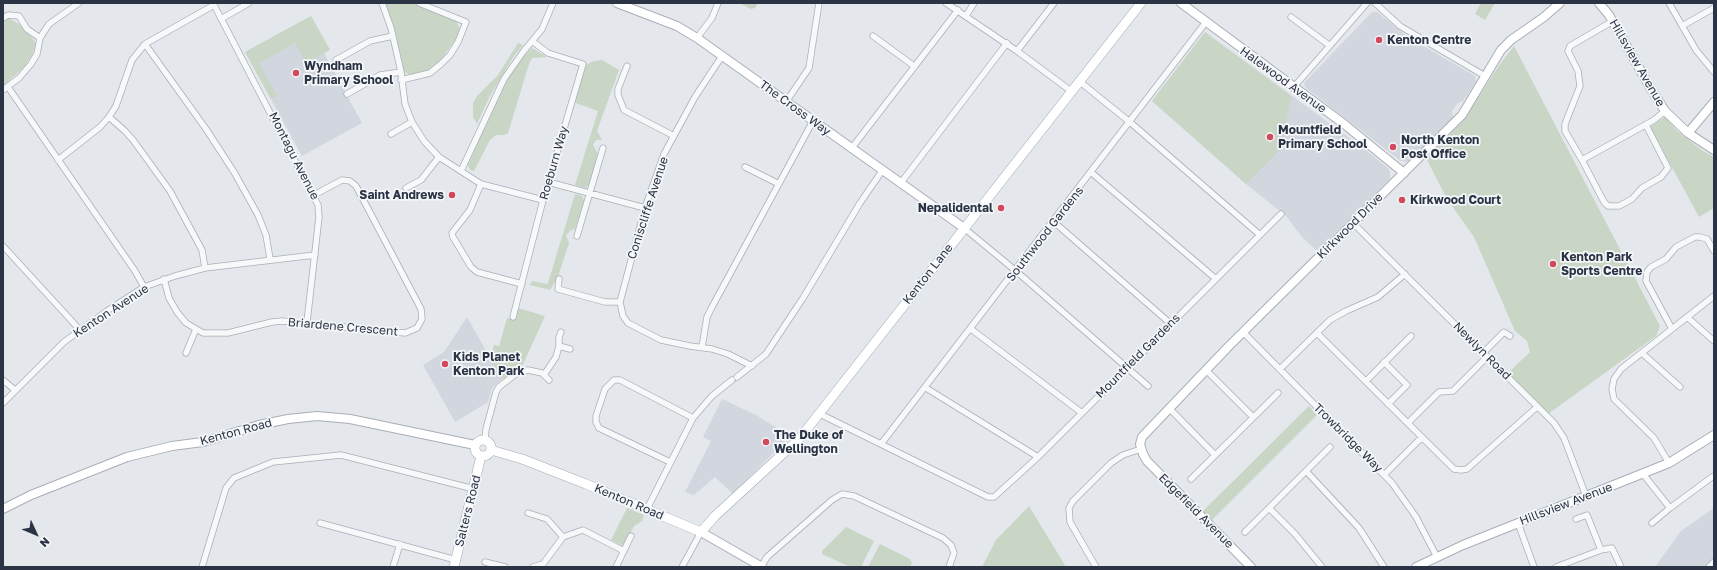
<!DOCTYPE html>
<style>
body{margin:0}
#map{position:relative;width:1717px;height:570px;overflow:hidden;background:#e4e7ec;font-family:"Golos Text",sans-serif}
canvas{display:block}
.frame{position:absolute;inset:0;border:4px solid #2b3445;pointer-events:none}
.north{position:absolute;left:16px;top:514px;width:40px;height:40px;-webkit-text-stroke:3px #f4f6f9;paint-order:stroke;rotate:134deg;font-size:11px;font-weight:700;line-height:16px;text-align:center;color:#2b3445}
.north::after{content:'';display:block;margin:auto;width:14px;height:18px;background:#2b3445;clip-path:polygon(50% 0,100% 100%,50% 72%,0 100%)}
</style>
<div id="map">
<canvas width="1717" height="570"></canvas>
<div class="frame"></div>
<div class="north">N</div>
</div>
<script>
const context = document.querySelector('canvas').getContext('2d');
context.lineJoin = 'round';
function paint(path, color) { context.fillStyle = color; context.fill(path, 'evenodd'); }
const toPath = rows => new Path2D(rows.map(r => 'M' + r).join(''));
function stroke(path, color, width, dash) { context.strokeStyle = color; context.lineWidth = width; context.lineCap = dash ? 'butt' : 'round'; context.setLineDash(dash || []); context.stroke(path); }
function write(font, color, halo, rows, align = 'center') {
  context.font = font + ' "Golos Text",sans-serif'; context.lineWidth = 3.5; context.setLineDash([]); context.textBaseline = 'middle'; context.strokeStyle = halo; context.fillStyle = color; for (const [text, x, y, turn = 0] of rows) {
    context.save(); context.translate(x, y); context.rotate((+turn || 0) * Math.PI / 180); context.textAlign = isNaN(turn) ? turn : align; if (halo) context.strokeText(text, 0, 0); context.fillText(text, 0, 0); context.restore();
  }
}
const built = toPath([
 [1372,12,1377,12,1408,37,1475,76,1476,82,1463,101,1458,103,1452,111,1453,117,1407,162,1401,161,1306,88,1304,83],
 [311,16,330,50,324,53,362,123,302,156,245,52],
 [1205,32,1363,148,1388,168,1390,172,1390,179,1317,251,1302,237,1286,216,1246,184,1152,101],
 [467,317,502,379,492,388,488,402,455,422,423,365,444,352],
 [722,399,756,415,790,436,733,494,715,477,694,495,685,492,711,441,703,437],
 [1714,508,1714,567,1655,567,1681,531]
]);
const green = toPath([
 [386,3,415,3,456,20,460,29,457,37,441,60,428,70,410,75,404,72,395,31,385,5],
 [739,3,758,3,755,8,751,9],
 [1481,3,1495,3,1485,20,1475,14],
 [311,16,330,50,306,63,295,43,259,63,277,96,271,99,245,52],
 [8,18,19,24,33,39,36,44,32,55,24,67,3,86,3,22],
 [1205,32,1291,96,1281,149,1246,184,1152,101],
 [518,43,523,45,514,56,490,96,477,124,473,117,473,103,477,96,498,75],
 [1514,46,1660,326,1656,336,1548,414,1507,374,1530,352,1527,341,1515,331,1474,237,1447,199,1426,158,1463,121,1500,64],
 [532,48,547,57,532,58,529,64,508,133,504,135,496,135,490,140,474,171,470,170,468,165,498,96,518,62],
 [602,60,619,70,598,128,597,131,602,140,596,140,593,145,598,154,589,184,586,188,575,185,598,111,573,102,586,65,594,61],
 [1665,117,1677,131,1703,151,1714,157,1714,208,1699,217,1650,127],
 [575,194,582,196,584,201,575,229,571,230,566,235,569,243,558,277,550,290,530,285,532,281,547,284,548,283],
 [518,308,545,316,521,369,502,379,490,358,494,345,499,346,507,318,515,320],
 [1309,406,1317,415,1212,520,1203,511],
 [1029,506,1066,567,982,567,996,540],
 [627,508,644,515,642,521,634,526,623,546,611,540],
 [846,527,874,541,861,567,850,567,822,554,822,551],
 [880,544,910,559,912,563,910,567,868,567]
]);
const street = toPath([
 [213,3,318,205,319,217,307,322],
 [382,3,391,28,401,72,405,104,412,122,424,141,439,157,481,184,543,200],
 [946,3,1017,51,1071,91],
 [1375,3,1400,26,1485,76],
 [1669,3,1696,50,1714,72],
 [966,16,974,3],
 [1291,17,1329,45],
 [3,18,8,15,19,16,27,29,40,38],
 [221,19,249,3],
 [1613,21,1570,46,1568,51,1578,71,1580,86,1565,124,1565,131,1582,160,1654,120,1665,111],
 [1682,26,1714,8],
 [873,36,914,66],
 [697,38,712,18,718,3],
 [145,44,206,129,234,172,258,215,266,235,270,259],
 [1017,51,1054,3],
 [336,60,370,41,393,36],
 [627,66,618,89,618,95,624,110,674,136],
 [401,80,430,73,441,64,450,55,458,42,466,22,419,3],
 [1079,81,1131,123,1260,235],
 [8,87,135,271,144,287],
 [1293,88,1367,3],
 [3,90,19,78,31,64,37,54,40,38,49,24,79,3],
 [347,94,380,75,401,72],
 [786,102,809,68,819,3],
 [109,117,125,131,133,140,170,191,202,250,205,268],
 [391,134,412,122],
 [851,149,958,10],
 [58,160,100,127,109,117,116,106,132,60,145,44,214,5],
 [1582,160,1604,202,1608,206,1619,206,1632,199,1642,188,1661,177,1668,168,1646,125],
 [745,167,779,184],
 [461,171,504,79,523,52,542,29,553,3],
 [1092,173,1216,279],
 [548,182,645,208],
 [481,184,470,210,452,233,453,237,471,267,477,272,522,284],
 [900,184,1007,43],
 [406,188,421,180,439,157],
 [1054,222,1171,324],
 [1353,223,1554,423,1564,438,1586,496],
 [964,228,1016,271,1148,386],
 [577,236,603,148],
 [3,246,80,330],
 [164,279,169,298,177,312,186,323,203,333,228,333,272,322,282,321,405,333,417,328,422,319,421,309,356,186,350,181,342,180,314,195],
 [559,279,558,289,605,302,620,302,623,316,628,323,661,340,690,346,712,349,728,354,752,366],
 [620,302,645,208,664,154,695,97,722,56],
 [513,317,543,200,583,64,548,53,532,41],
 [1687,317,1714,341],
 [971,329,1082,413],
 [1672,329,1646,281,1647,272,1651,267,1666,259,1676,247,1695,237,1700,237,1707,239,1714,251],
 [561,332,559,337,559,346,570,349],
 [1243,332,1392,483,1416,517,1437,557],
 [1317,333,1454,469,1461,470,1467,469,1537,407],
 [702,347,707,317,712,307,813,121],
 [186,353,196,329],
 [1483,353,1504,332,1510,336],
 [1642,353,1680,387],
 [1384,362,1407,385,1388,404],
 [1280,369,1330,320,1346,311,1378,297,1405,274],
 [1206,370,1253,417],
 [544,375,556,357,559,346],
 [737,377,766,354,803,298,860,203,882,171],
 [3,380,15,390],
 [1366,381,1411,336],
 [926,388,1038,457],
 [3,403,64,342,107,311,144,287,175,276,205,268,315,255],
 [1169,408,1215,455],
 [820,414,988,497,994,497,1038,457,1281,214],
 [1408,423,1439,392,1453,391,1487,357],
 [485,440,486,429,496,392,499,387,517,373,528,370,542,373,549,380],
 [881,444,1206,22],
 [670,462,599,428,596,422,596,416,605,389,614,380,620,380,693,418],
 [1669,463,1654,438,1614,399,1612,389,1614,379,1621,369,1714,296],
 [1306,471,1359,528,1384,567],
 [1643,474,1670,508,1712,477],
 [1384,475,1422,437],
 [1191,479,1278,393],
 [1269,508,1295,534,1322,567],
 [647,509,693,418,712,396,732,380],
 [528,513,547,519,563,537],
 [1576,519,1587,515,1601,550,1612,548,1621,567],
 [320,523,456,560],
 [1518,523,1534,567],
 [1652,523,1670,508],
 [1245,532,1330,447],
 [485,562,505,567],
 [202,567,226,488,234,478,273,462,341,455,474,489],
 [393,567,400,544],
 [533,567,543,564,563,537,583,530,624,551],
 [616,567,631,536],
 [682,567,701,532],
 [761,567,767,557,832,500,842,494,854,496,943,538,951,545,954,553,949,567],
 [1096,567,1070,522,1069,508,1073,501,1111,463,1123,455,1141,449],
 [1556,567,1601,550],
 [1709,567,1714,562]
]);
const secondary = toPath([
 [617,3,677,26,697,38,964,228],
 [1181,3,1344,124,1404,173],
 [1599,3,1609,15,1651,89,1665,111,1688,133,1714,150],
 [1688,133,1714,102],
 [3,509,31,495,127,457,172,446,203,442,259,425,288,419,317,416,350,419,475,445],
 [701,532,762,567],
 [1251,567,1147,461,1143,454,1140,444,1142,437,1229,346,1462,115,1501,50,1511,40,1544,17,1560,3],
 [1416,567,1463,545,1669,463,1714,435]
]);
const primary = toPath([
 '475 448a8 8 0 1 1 16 0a8 8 0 1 1-16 0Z',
 [491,450,522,459,586,484,701,532,715,516,800,438,1141,3],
 [454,567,481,456]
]);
const markers = [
 [1379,40,4,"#d1495b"],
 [296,73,4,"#d1495b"],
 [1270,137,4,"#d1495b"],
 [1393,147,4,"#d1495b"],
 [452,195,4,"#d1495b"],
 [1402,200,4,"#d1495b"],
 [1001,208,4,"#d1495b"],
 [1553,264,4,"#d1495b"],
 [445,364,4,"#d1495b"],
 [766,442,4,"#d1495b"]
];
const poiNames = [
 ["Kenton Centre",1387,40],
 ["Wyndham",304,66],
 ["Primary School",304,80],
 ["Mountfield",1278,130],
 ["Primary School",1278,144],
 ["North Kenton",1401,140],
 ["Post Office",1401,154],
 ["Saint Andrews",444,195,"right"],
 ["Kirkwood Court",1410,200],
 ["Nepalidental",993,208,"right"],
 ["Kenton Park",1561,257],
 ["Sports Centre",1561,271],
 ["Kids Planet",453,357],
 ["Kenton Park",453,371],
 ["The Duke of",774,435],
 ["Wellington",774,449]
];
const streetNames = [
 ["Hillsview Avenue",1637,63,60],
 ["Halewood Avenue",1283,80,36],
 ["The Cross Way",795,108,36],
 ["Montagu Avenue",294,156,63],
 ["Roeburn Way",554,163,-74],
 ["Coniscliffe Avenue",648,208,-72],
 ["Kirkwood Drive",1350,226,-45],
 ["Southwood Gardens",1045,234,-52],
 ["Kenton Lane",928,274,-52],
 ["Kenton Avenue",111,311,-33],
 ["Briardene Crescent",343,327,5],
 ["Newlyn Road",1482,351,45],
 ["Mountfield Gardens",1138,356,-45],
 ["Kenton Road",236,432,-15],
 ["Trowbridge Way",1348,438,45],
 ["Kenton Road",629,502,23],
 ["Hillsview Avenue",1566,504,-21],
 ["Salters Road",468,511,-76],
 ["Edgefield Avenue",1196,511,45]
];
paint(built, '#d2d6de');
paint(green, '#c9d6c5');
stroke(street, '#a9aeb7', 7);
stroke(secondary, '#a9aeb7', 10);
stroke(primary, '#a3abb8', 10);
stroke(street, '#f7f8fa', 5.5);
stroke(secondary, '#fff', 8);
stroke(primary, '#fff', 9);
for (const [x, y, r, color] of markers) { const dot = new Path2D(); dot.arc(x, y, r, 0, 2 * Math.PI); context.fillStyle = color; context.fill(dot); stroke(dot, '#f4f6f9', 1.5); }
write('bold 12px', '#2b3445', '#f4f6f9', poiNames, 'left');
write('12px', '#2b3445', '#f4f6f9', streetNames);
</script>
